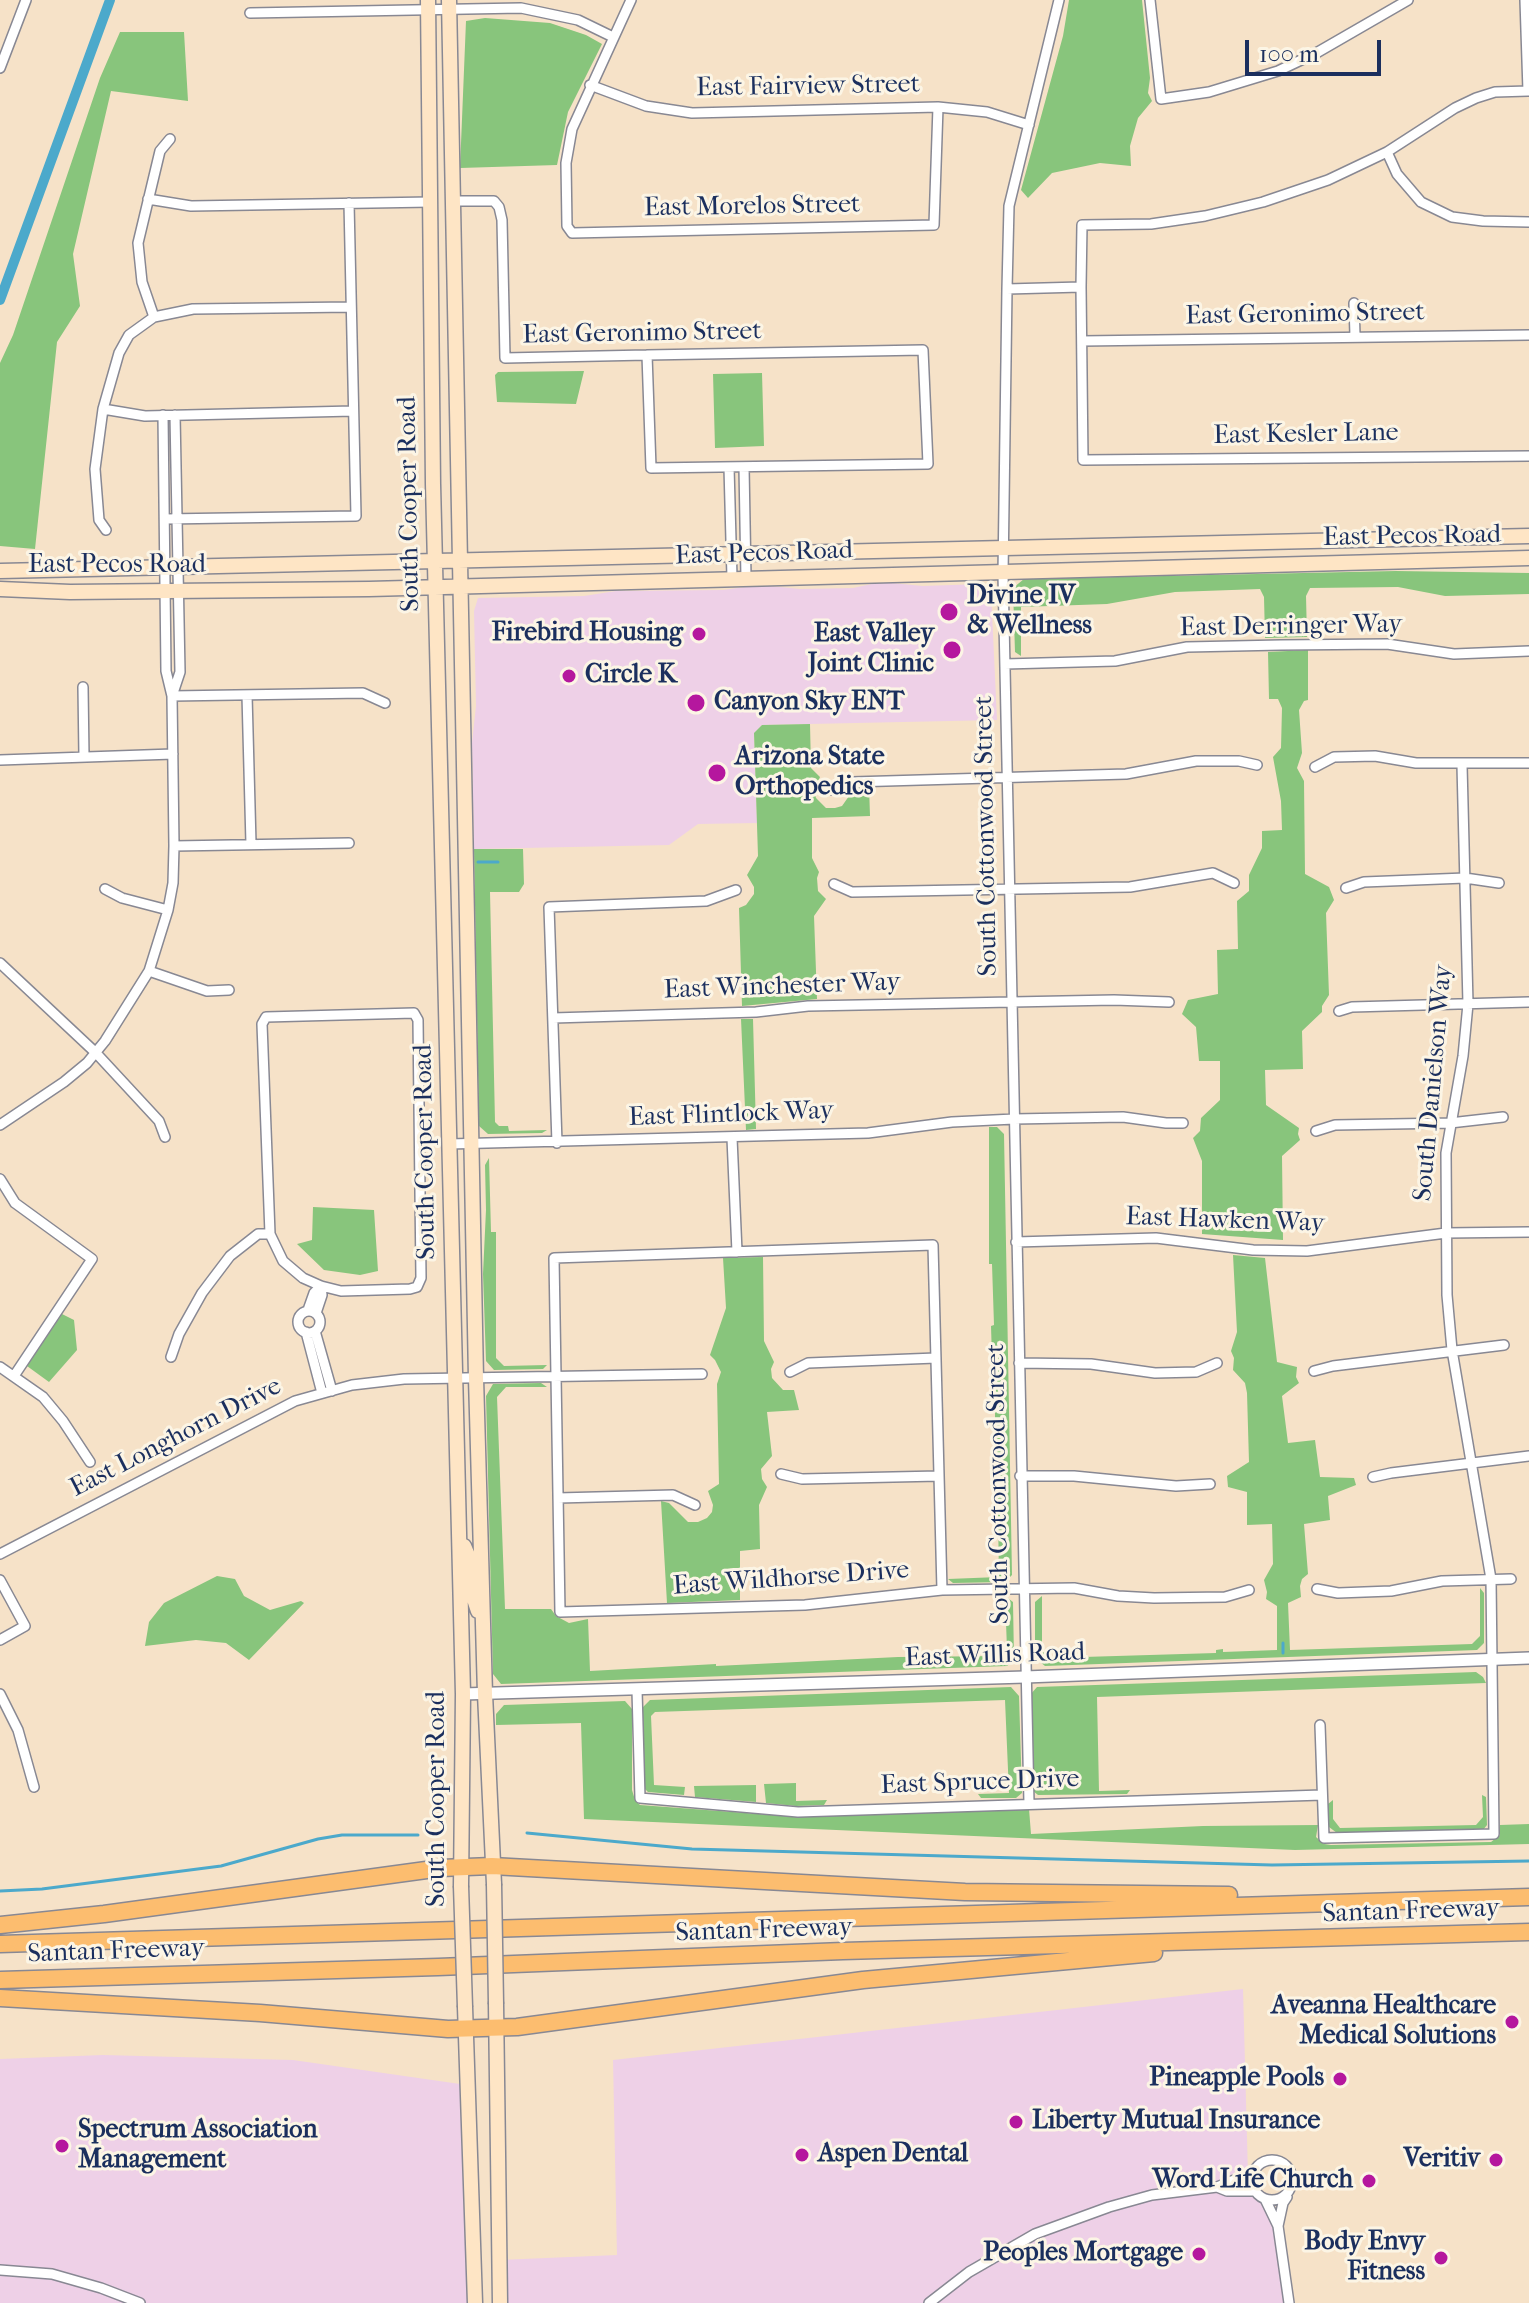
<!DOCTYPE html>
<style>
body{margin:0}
#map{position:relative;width:1529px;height:2303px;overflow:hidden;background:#f6e2c8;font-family:"IM FELL French Canon",serif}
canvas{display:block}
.scale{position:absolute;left:1245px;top:40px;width:136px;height:36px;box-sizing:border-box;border:4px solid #1b2f5e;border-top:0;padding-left:10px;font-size:24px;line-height:28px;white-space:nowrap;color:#1b2f5e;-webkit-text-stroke:6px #fcf5e5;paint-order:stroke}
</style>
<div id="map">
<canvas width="1529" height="2303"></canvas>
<div class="scale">100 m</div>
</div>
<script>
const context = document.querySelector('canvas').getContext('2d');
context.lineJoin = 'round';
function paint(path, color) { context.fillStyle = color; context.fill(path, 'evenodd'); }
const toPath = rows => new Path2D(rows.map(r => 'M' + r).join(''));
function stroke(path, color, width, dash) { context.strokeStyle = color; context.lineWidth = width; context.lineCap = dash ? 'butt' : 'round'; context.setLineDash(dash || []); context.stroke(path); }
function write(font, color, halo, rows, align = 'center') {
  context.font = font + ' "IM FELL French Canon",serif'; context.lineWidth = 6; context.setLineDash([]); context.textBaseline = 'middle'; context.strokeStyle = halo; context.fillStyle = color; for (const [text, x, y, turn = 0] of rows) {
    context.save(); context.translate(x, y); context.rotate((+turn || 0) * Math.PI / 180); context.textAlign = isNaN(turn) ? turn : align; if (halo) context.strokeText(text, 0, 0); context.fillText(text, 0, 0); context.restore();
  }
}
const built = toPath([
 [881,582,923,586,981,584,991,591,997,720,762,725,754,734,757,823,698,824,669,845,474,849,472,743,476,706,474,611,478,598,584,596,616,591,723,590,760,585,800,589,853,588],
 [1243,1989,1248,2175,1218,2187,1255,2191,1265,2199,1273,2217,1289,2303,500,2303,499,2260,617,2255,613,2060],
 [103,2055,293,2060,467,2085,473,2303,0,2303,0,2059]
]);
const green = toPath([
 [1069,0,1142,0,1150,78,1148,93,1152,101,1138,118,1130,146,1131,166,1100,163,1052,173,1028,198,1021,190,1063,36],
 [485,18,550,23,586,35,602,44,568,112,557,165,460,168,466,21],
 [120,32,184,32,188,101,111,91,73,254,80,306,57,342,35,549,0,546,0,363,13,335,100,78],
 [584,371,576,404,497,402,495,375,498,372],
 [762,373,764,446,715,448,713,374],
 [1396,571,1529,573,1529,594,1445,596,1398,587,1310,588,1306,596,1307,637,1265,638,1264,597,1260,589,1175,592,1107,604,1021,607,1021,656,1015,652,1013,588,1024,579],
 [1308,650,1308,700,1304,701,1299,710,1302,753,1297,768,1304,781,1305,874,1329,887,1334,900,1326,913,1329,995,1322,1006,1322,1012,1302,1031,1303,1069,1265,1070,1266,1105,1299,1128,1298,1134,1300,1140,1282,1156,1283,1240,1202,1234,1202,1161,1193,1138,1200,1131,1201,1118,1220,1100,1220,1061,1199,1061,1196,1027,1182,1014,1188,1000,1218,994,1217,950,1238,949,1237,901,1249,891,1249,875,1262,848,1262,831,1282,830,1281,801,1273,757,1281,748,1282,708,1278,699,1269,699,1268,652],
 [810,724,811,768,820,777,814,791,816,798,826,808,835,808,842,806,854,789,869,786,870,816,812,818,812,858,819,872,817,878,818,891,826,899,814,916,817,999,742,1006,739,908,746,905,754,894,754,887,747,875,758,856,754,733,762,725],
 [474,849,523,849,524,884,519,892,490,892,495,1122,499,1126,508,1126,509,1131,547,1130,542,1133,488,1134,479,1126],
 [741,1019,753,1019,756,1129,746,1130],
 [989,1127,997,1127,1004,1134,1012,1575,1005,1582,953,1583,948,1579,999,1577,998,1516,995,1516,995,1391,993,1390,991,1326,994,1325,992,1264,989,1264],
 [489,1158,491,1232,496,1232,496,1358,504,1366,547,1365,543,1369,494,1370,486,1361,483,1274,486,1210,485,1165],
 [313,1207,374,1210,378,1271,360,1275,324,1270,297,1244,312,1240],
 [1233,1255,1265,1258,1277,1362,1297,1367,1296,1377,1299,1383,1282,1396,1288,1443,1315,1440,1320,1477,1354,1478,1356,1485,1328,1496,1330,1520,1304,1524,1308,1574,1302,1579,1300,1586,1301,1597,1288,1603,1290,1650,1472,1644,1480,1636,1480,1588,1484,1593,1484,1643,1477,1650,1045,1666,1035,1658,1035,1602,1042,1596,1042,1651,1050,1658,1216,1653,1216,1650,1223,1649,1223,1652,1277,1650,1277,1606,1266,1599,1267,1592,1264,1580,1273,1564,1272,1524,1247,1525,1247,1492,1228,1487,1227,1476,1249,1462,1247,1393,1245,1383,1233,1370,1234,1358,1231,1351,1237,1332],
 [763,1257,764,1341,774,1362,771,1369,772,1378,783,1390,794,1390,799,1410,767,1412,772,1456,761,1469,762,1479,767,1487,759,1505,760,1549,740,1551,740,1600,667,1603,661,1501,669,1503,688,1522,698,1522,707,1518,712,1512,713,1505,708,1491,719,1484,717,1384,721,1372,715,1360,710,1355,726,1308,723,1258],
 [62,1314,74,1320,77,1350,49,1382,27,1366],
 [541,1383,547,1387,506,1387,497,1397,505,1609,551,1609,556,1616,569,1623,588,1619,590,1671,716,1664,716,1666,898,1657,1001,1656,1007,1649,1005,1596,1013,1602,1014,1659,1007,1666,501,1684,493,1674,486,1396,493,1384],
 [217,1576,235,1579,244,1596,270,1610,301,1601,304,1603,249,1660,226,1643,196,1640,145,1646,149,1622,164,1603],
 [1476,1672,1483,1677,1486,1683,1097,1697,1099,1791,1130,1790,1127,1794,1038,1795,1033,1791,1030,1695,1037,1687],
 [1011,1687,1019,1696,1022,1793,1016,1798,981,1798,978,1794,1009,1793,1005,1700,655,1712,651,1716,654,1785,685,1787,684,1795,648,1792,645,1789,641,1709,650,1700],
 [625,1701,632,1709,632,1790,635,1800,640,1805,799,1817,1029,1809,1031,1834,1203,1826,1318,1825,1316,1837,1324,1844,1331,1845,1491,1842,1500,1835,1500,1825,1529,1824,1529,1844,1295,1850,584,1819,581,1723,496,1725,496,1714,504,1705],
 [796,1783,796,1801,827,1800,824,1805,796,1806,766,1803,764,1784],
 [756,1785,756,1802,695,1797,694,1786],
 [1482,1795,1486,1797,1487,1825,1483,1830,1337,1833,1329,1827,1328,1804,1333,1800,1333,1819,1340,1828,1476,1825,1483,1817]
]);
const stream = toPath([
 [478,862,498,862],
 [1283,1643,1283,1653],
 [527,1833,692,1849,1272,1865,1529,1861],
 [0,1891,42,1889,221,1866,318,1839,342,1835,418,1835]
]);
const canal = toPath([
 [0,300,110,0]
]);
const minor = toPath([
 [631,0,572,129,566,163,567,226,572,233,934,225,938,107],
 [1150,0,1161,99,1209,92,1278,71,1318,52,1408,0],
 [1525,0,1528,91,1495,92,1476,98,1455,108,1387,152,1328,180,1263,202,1205,216,1151,224,1082,225,1081,287,1083,460,1529,456],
 [250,13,521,8,578,20,613,37],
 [0,68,26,0],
 [590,85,646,106,692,113,938,107,987,112,1029,125],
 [1387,152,1397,174,1421,202,1452,217,1483,221,1529,222],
 [148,199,191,206,431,202],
 [453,201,494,201,499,207,502,220,505,358,647,355,923,350,928,464,651,468,647,355],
 [1007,289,1081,287],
 [1354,303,1355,336],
 [154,317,142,282,138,243,160,151,170,139],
 [1082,341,1529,335],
 [103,409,145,416,353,411],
 [729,467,732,578],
 [744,467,746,578],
 [166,519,356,516,349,203],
 [106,530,99,520,95,469,103,409,119,353,129,335,154,317,193,309,351,307],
 [1005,664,1115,661,1187,647,1281,645,1387,644,1454,654,1529,651],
 [83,687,84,757],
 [173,693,180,672,175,415],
 [247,695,251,844],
 [172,696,363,693,385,703],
 [0,760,173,754],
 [1315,767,1334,757,1375,756,1416,763,1529,763],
 [832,790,852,782,1126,774,1196,761,1239,761,1257,765],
 [174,846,349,843],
 [834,884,852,892,1130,887,1213,873,1234,883],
 [1346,888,1364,882,1465,878,1499,883],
 [105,889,122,898,168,910],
 [0,963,96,1053,159,1121,165,1137],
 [149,971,207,991,229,990],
 [1339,1011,1352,1007,1529,1002],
 [414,1013,418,1020,421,1278,417,1287,410,1289,341,1291,321,1286,303,1278,283,1261,270,1234,262,1024,266,1017,414,1013],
 [553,1018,756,1012,808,1006,1114,1000,1169,1002],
 [0,1125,64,1082,87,1063,105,1041,149,971,168,910,173,883,174,846,172,696,166,671,163,415],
 [1316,1131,1335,1125,1450,1123,1503,1117],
 [732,1138,737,1252],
 [557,1143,549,907,706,901,736,890],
 [449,1144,868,1133,952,1122,1014,1119,1123,1117,1166,1123,1183,1123],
 [0,1179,15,1203,92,1259,14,1376],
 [1016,1242,1156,1238,1253,1250,1307,1251,1446,1233,1529,1232],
 [308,1310,314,1293,321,1286,322,1295,316,1313],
 '298 1322a11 11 0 1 1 22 0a11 11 0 1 1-22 0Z',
 [315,1331,332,1391],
 [306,1332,322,1393],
 [171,1357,179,1334,202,1293,230,1256,258,1234,270,1234],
 [1019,1363,1091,1364,1155,1373,1196,1372,1217,1363],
 [0,1367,43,1397,63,1421,90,1462],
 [1314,1371,1333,1366,1504,1345],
 [790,1372,808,1363,936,1358],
 [781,1474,802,1479,939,1476],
 [1020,1476,1074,1476,1176,1486,1210,1484],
 [1373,1477,1391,1473,1529,1456],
 [558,1498,673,1495,695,1505],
 [0,1554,295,1401,352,1385,404,1379,702,1374],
 [0,1580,25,1626,0,1640],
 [1317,1589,1338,1593,1391,1591,1442,1581,1511,1579],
 [942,1590,933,1245,554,1258,560,1612,805,1605,942,1590,1074,1588,1118,1596,1154,1598,1225,1597,1249,1590],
 [637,1690,640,1798,798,1812,1322,1795],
 [0,1694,18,1730,34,1787],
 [1320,1725,1324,1838,1494,1834,1491,1579,1452,1350,1447,1295,1446,1153,1463,1056,1468,1004,1462,765],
 [1029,1803,1003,574,1007,289,1009,206,1059,0],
 '1252 2180a20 20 0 1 1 40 0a20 20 0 1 1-40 0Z',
 [1217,2187,1227,2191,1255,2191],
 [1287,2197,1283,2203,1278,2226,1289,2303],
 [1265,2199,1278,2226],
 [0,2270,52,2274,101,2288,140,2303],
 [929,2303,969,2272,1035,2234,1109,2207,1152,2195,1217,2187,1254,2172]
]);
const tertiary = toPath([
 [463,1694,1025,1677,1529,1658]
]);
const secondary = toPath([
 [428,0,433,484,463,1694,461,1886],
 [449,0,476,1378,485,1694,494,1884],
 [0,571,1529,536],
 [0,589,70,592,369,589,1529,558],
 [464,1546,469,1558,472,1593,478,1611],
 [496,2004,500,2303],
 [465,2007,475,2303]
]);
const motorway = toPath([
 [0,1925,104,1914,441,1868,492,1866,965,1892,1229,1895],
 [0,1944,1529,1897],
 [0,1980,438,1967,843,1951,1529,1932],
 [0,1998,260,2013,448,2029,517,2027,863,1980,1154,1953]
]);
const secondaryBridge = toPath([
 [494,1884,496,2004],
 [461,1886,465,2007]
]);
const markers = [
 [949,612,10,"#b5179e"],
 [699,634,8,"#b5179e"],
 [952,650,10,"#b5179e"],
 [569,676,8,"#b5179e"],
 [696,703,10,"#b5179e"],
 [717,773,10,"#b5179e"],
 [1512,2022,8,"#b5179e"],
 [1340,2079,8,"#b5179e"],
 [1016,2122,8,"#b5179e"],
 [62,2146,8,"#b5179e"],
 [802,2155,8,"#b5179e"],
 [1496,2160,8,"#b5179e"],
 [1369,2181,8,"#b5179e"],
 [1199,2254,8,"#b5179e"],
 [1441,2258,8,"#b5179e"]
];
const streetNames = [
 ["East Fairview Street",808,87,-1],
 ["East Morelos Street",752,207,-1],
 ["East Geronimo Street",1305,315,-1],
 ["East Geronimo Street",642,334,-1],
 ["East Kesler Lane",1306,435,-1],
 ["South Cooper Road",410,504,-91],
 ["East Pecos Road",1412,537,-1],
 ["East Pecos Road",764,554,-2],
 ["East Pecos Road",117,566],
 ["East Derringer Way",1291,627,-1],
 ["South Cottonwood Street",987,836,-91],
 ["East Winchester Way",782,987,-2],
 ["South Danielson Way",1434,1083,-85],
 ["East Flintlock Way",731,1115,-2],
 ["South Cooper Road",426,1152,-91],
 ["East Hawken Way",1225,1221,2],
 ["East Longhorn Drive",176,1438,-27],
 ["South Cottonwood Street",999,1484,-91],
 ["East Wildhorse Drive",791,1579,-4],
 ["East Willis Road",995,1656,-2],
 ["East Spruce Drive",980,1783,-2],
 ["South Cooper Road",438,1799,-90],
 ["Santan Freeway",1411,1912,-2],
 ["Santan Freeway",764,1931,-2],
 ["Santan Freeway",116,1952,-2]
];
const poiNames = [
 ["Divine IV",967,597,"left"],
 ["& Wellness",967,627,"left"],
 ["Firebird Housing",683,634],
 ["East Valley",934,635],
 ["Joint Clinic",934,665],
 ["Circle K",585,676,"left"],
 ["Canyon Sky ENT",714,703,"left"],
 ["Arizona State",735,758,"left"],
 ["Orthopedics",735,788,"left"],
 ["Aveanna Healthcare",1496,2007],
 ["Medical Solutions",1496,2037],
 ["Pineapple Pools",1324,2079],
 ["Liberty Mutual Insurance",1032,2122,"left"],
 ["Spectrum Association",78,2131,"left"],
 ["Management",78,2161,"left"],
 ["Aspen Dental",818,2155,"left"],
 ["Veritiv",1480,2160],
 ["Word Life Church",1353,2181],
 ["Body Envy",1425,2243],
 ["Fitness",1425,2273],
 ["Peoples Mortgage",1183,2254]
];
paint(built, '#eed0e7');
paint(green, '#88c57c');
stroke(stream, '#4ca9cb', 3);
stroke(canal, '#4ca9cb', 10);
stroke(minor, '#888893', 12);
stroke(tertiary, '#888893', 14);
stroke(secondary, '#888893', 17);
stroke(motorway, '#888893', 19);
stroke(minor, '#fff', 9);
stroke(tertiary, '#fff', 11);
stroke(secondary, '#fee5c5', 14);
stroke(motorway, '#fcbd6f', 16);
stroke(secondaryBridge, '#888893', 17, []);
stroke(secondaryBridge, '#fee5c5', 14);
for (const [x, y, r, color] of markers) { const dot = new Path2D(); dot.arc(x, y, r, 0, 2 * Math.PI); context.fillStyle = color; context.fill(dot); stroke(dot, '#fcf5e5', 3); }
write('26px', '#1b2f5e', '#fcf5e5', streetNames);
write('bold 26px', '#1b2f5e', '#fcf5e5', poiNames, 'right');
</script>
